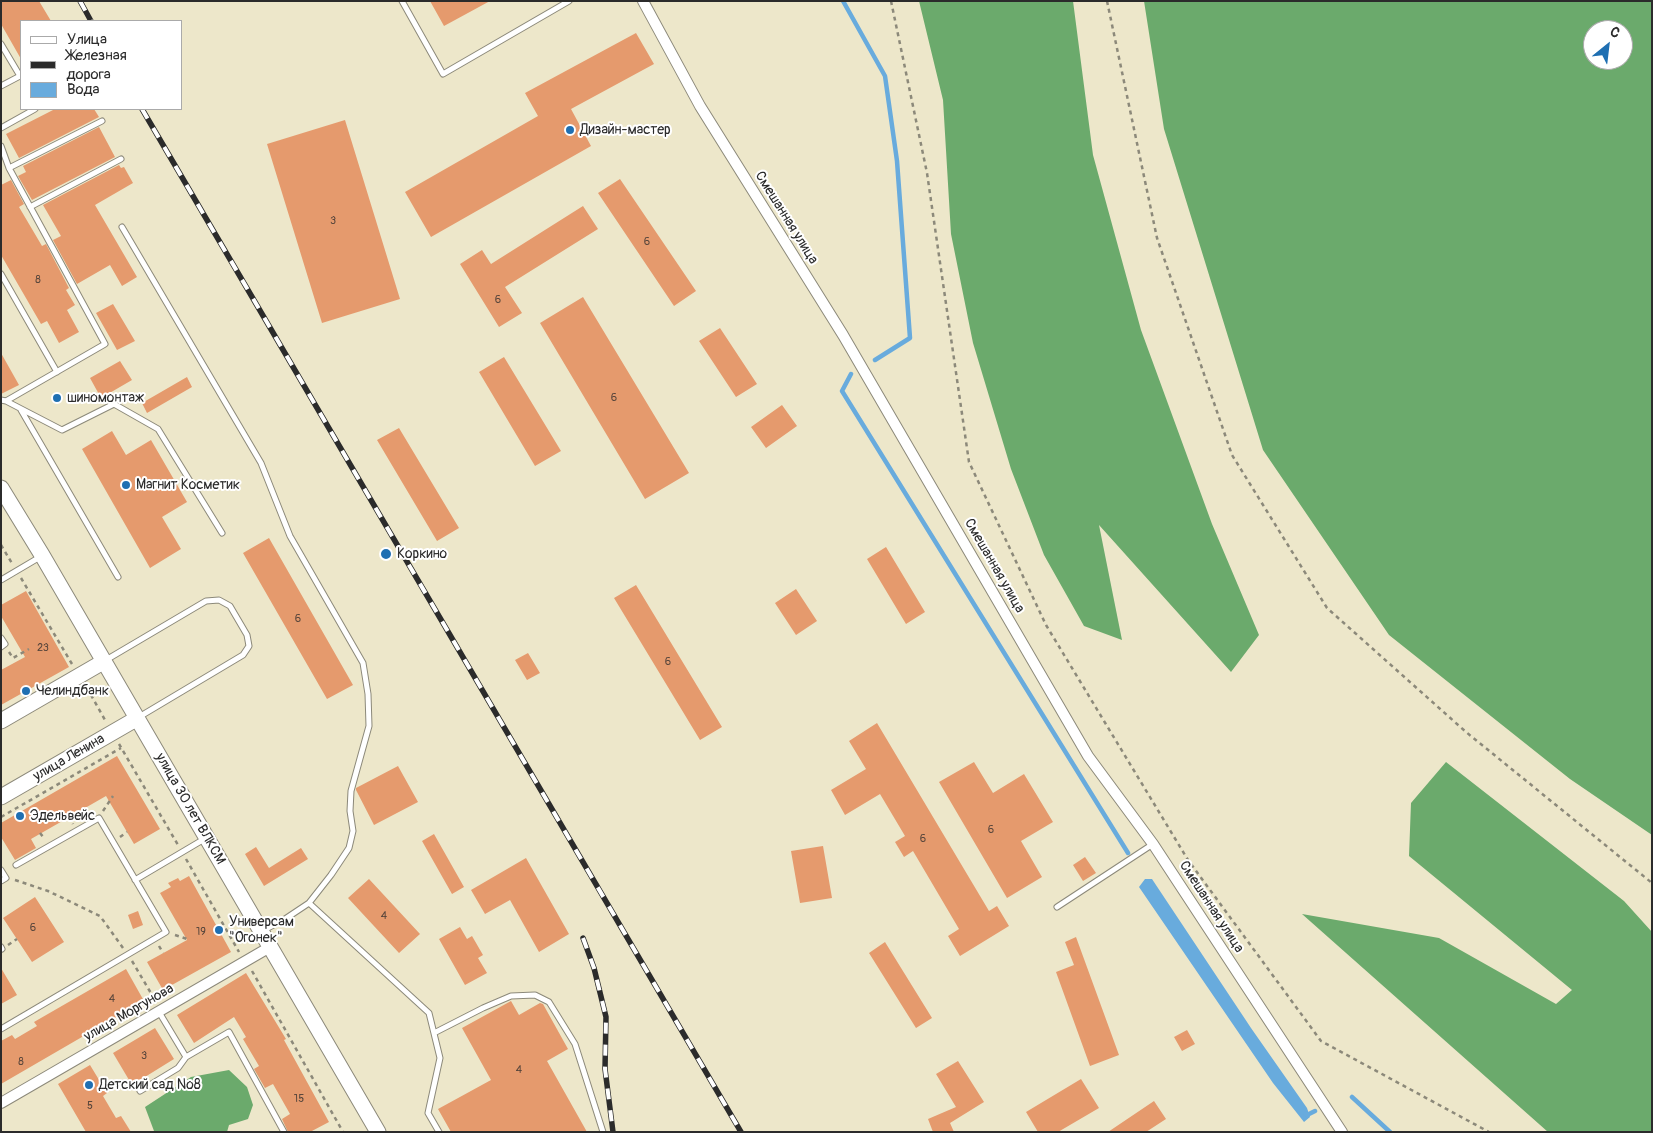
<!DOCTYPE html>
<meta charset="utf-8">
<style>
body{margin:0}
#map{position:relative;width:1653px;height:1133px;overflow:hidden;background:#ede7ca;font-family:Pangolin,sans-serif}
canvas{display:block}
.frame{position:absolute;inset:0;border:2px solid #2b2b2b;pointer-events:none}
.legend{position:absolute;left:20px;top:20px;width:162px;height:90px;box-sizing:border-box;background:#fff;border:1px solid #aaa;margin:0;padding:6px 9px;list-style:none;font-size:15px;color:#2b2b2b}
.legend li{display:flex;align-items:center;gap:10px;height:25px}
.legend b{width:25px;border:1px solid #aaa}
.north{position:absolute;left:1583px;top:20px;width:50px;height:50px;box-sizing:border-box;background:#fff;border:1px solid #aaa;border-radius:50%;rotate:29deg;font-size:14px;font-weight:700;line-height:20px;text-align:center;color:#2b2b2b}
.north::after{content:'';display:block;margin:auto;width:18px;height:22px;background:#1f6fb2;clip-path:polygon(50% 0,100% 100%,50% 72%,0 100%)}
</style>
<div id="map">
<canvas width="1653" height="1133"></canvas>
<div class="frame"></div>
<ul class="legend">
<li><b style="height:6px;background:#fff"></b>Улица</li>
<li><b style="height:6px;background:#2b2b2b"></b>Железная дорога</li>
<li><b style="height:14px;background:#68abdd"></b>Вода</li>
</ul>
<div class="north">С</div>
</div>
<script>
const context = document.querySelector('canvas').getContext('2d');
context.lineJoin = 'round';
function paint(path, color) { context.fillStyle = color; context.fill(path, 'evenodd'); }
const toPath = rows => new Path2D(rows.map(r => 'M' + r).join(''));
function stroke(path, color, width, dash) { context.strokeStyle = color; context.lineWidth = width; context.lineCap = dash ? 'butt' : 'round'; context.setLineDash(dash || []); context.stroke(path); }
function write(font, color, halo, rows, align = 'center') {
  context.font = font + ' Pangolin,sans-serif'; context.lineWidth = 4; context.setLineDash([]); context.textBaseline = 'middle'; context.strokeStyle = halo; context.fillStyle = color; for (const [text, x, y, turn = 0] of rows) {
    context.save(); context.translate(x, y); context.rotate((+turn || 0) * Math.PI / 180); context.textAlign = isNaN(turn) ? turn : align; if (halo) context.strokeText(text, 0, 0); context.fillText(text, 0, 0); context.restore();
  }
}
const forest = toPath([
 [919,1,1073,1,1093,155,1141,330,1212,524,1259,635,1231,672,1099,525,1122,640,1084,626,1044,555,1011,469,973,343,951,234,943,100],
 [1144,1,1652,1,1652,835,1570,779,1389,635,1263,450,1164,129],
 [1593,30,1623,30,1623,60,1593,60],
 [1446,762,1624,901,1652,932,1652,1132,1548,1132,1302,914,1439,938,1556,1004,1572,990,1409,856,1411,803],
 [229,1070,247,1087,253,1105,248,1119,229,1125,227,1132,154,1131,145,1107,191,1077]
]);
const water = toPath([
 [1145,879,1152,879,1251,1028,1307,1108,1310,1117,1304,1122,1273,1083,1139,887]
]);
const stream = toPath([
 [843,1,885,76,897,161,910,338,875,360],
 [851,374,842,391,1128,853],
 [1352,1097,1390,1132],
 [1306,1114,1307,1115,1315,1111]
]);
const building = toPath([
 [1,1,39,1,51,21,21,21,21,59,1,24],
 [430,1,490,1,444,26],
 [636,33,654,64,571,109,591,146,431,237,405,192,538,116,525,93],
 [55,109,94,109,99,117,19,158,6,134],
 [345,120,400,299,322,323,267,144],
 [99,127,115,157,32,200,18,176,26,172,23,166],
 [119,165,121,168,124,167,133,183,95,205,137,277,122,286,110,265,77,284,53,240,61,236,43,205],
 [620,179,696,291,674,306,598,193],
 [11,180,24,204,19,207,42,246,46,244,69,288,66,290,75,305,67,310,79,332,59,343,47,321,41,324,1,255,1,185],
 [583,206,598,229,505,287,522,313,499,327,460,264,482,250,491,264],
 [583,297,689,473,645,499,540,323],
 [113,304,135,341,117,350,96,313],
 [720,328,757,384,736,397,699,341],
 [1,353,19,385,1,394],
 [504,357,561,451,535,466,479,372],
 [120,361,132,380,101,398,90,378],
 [187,377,192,387,147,413,142,403],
 [782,405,797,426,766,448,751,427],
 [399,428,459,528,437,541,377,440],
 [112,431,126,455,151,440,187,502,162,517,181,549,150,568,82,449],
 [269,538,353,685,327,699,243,553],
 [886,547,925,612,906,624,867,559],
 [636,585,722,727,700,740,614,598],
 [796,589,817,621,796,635,775,603],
 [26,591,69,667,1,705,1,670,25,657,1,616,1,605],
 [528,653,540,673,527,680,515,660],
 [877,723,989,911,997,906,1009,926,960,956,948,936,959,929,913,851,904,857,895,842,905,836,880,794,845,815,831,790,866,769,849,741],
 [117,756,160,829,134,844,106,796,31,839,36,848,15,860,1,837,1,823],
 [974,762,993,793,1024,774,1053,822,1021,841,1042,877,1007,898,939,782],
 [398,766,418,802,374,825,356,790,356,788],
 [434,834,464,887,452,894,422,841],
 [823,846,832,898,800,903,791,851],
 [256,847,269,868,301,848,308,859,264,886,245,854],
 [1085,857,1096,873,1083,881,1073,865],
 [526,858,569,934,539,952,510,900,485,914,471,890],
 [189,876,231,952,163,990,147,962,187,940,160,893,171,887,168,883,178,878,180,881],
 [369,879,420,934,399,953,348,898],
 [35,897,64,942,32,962,3,918],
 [138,911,143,925,133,929,128,915],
 [460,927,467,939,472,936,483,955,478,958,487,973,465,985,439,939],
 [1076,937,1119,1055,1090,1066,1056,972,1074,965,1065,942],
 [885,942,932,1018,916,1028,869,953],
 [1,968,17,995,1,1004],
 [126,969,144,1001,1,1084,1,1041,12,1035,15,1039,37,1026,34,1022],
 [246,973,286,1039,284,1040,329,1122,310,1132,288,1132,282,1119,290,1114,273,1084,265,1088,254,1069,259,1066,243,1039,246,1037,234,1017,194,1043,177,1015],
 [511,1001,519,1015,540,1003,543,1004,568,1049,547,1061,587,1132,451,1132,438,1109,491,1080,462,1028],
 [155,1028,174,1059,132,1085,113,1053],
 [1187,1030,1195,1044,1182,1051,1174,1037],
 [958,1061,984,1102,950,1123,954,1132,933,1132,928,1119,956,1107,936,1074],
 [90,1065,107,1093,103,1096,116,1118,121,1116,131,1132,86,1132,58,1084],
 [1081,1079,1099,1108,1058,1132,1038,1132,1026,1112],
 [1154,1101,1166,1119,1146,1132,1108,1132]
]);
const path = toPath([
 [891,1,927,173,969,462,1046,625,1188,860,1321,1041,1489,1132],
 [1107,1,1157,238,1232,455,1327,608,1466,732,1652,883],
 [1,545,13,565],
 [21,578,72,664],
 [9,652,13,658,29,649],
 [87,688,105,720],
 [119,744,178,845],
 [103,811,113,796],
 [70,816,73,824],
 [1,817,121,748],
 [40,833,44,838],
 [120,837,127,832],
 [186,859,239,952],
 [15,880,48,891,100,916,123,948],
 [175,935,190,940],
 [8,945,17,939],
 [159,946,163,953],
 [132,961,155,1000],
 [252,971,343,1132]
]);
const lane = toPath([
 [402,1,443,74,569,1],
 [1,44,20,76,1,86],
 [1,128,35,109],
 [1,146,9,168,105,344,6,401,1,400],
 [9,168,102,121],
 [30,207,121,159],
 [122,227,261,463,290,536,363,663,368,694,369,726,351,791,350,811,353,831,349,848,331,875,309,903,285,919,264,930],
 [1,274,57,372],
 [6,401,62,430,114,404,158,429,222,533],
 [21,410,118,577],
 [1,580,40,557],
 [1,638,5,644,1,647],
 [106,660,206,601,219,600,230,606,247,635,249,646,243,655,139,717],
 [1,870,6,878,1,881],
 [135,880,206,838],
 [309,903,429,1013,440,1058,428,1113,439,1132],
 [1057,907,1153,844],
 [1,947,2,949],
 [159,1012,186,1057,229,1032,284,1132],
 [1,1029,166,932,99,818,16,865],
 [434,1033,483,1008,511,996,535,995,549,1002,575,1044,603,1132],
 [140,1091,178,1068,186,1057]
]);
const street = toPath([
 [643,1,700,106,843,335,1088,756,1153,844,1342,1132],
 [1,1103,270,947]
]);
const secondary = toPath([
 [1,488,42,555,378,1132],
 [1,721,103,662],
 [1,797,136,719]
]);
const rail = toPath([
 [80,1,91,21],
 [142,109,741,1132],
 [583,938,594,968,606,1017,605,1069,613,1132]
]);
const markers = [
 [570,130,5,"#1f6fb2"],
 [57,398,5,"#1f6fb2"],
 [126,485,5,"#1f6fb2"],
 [386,554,6,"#1f6fb2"],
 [26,691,5,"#1f6fb2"],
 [20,816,5,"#1f6fb2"],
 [219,930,5,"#1f6fb2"],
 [89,1085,5,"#1f6fb2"]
];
const numberNames = [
 ["3",333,221],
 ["6",647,242],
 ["8",38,280],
 ["6",498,300],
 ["6",614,398],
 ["6",298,619],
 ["23",43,648],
 ["6",668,662],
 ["6",991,830],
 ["6",923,839],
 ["4",384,916],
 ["6",33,928],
 ["19",201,932],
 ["4",112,999],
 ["3",144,1056],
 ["8",21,1062],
 ["4",519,1070],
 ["15",299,1099],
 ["5",90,1106]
];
const poiNames = [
 ["Дизайн-мастер",580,130],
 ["шиномонтаж",67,398],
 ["Магнит Косметик",136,485],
 ["Коркино",397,554],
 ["Челиндбанк",36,691],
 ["Эдельвейс",30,816],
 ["Универсам",229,922],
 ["\"Огонек\"",229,938],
 ["Детский сад №8",99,1085]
];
const streetNames = [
 ["Смешанная улица",786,218,58],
 ["Смешанная улица",994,566,60],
 ["улица Ленина",69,758,-30],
 ["улица 30 лет ВЛКСМ",190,809,60],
 ["Смешанная улица",1211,907,57],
 ["улица Моргунова",129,1013,-30]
];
paint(forest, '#6baa6c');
paint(water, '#68abdd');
stroke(stream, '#68abdd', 4.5);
paint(building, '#e59a6d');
stroke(lane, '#8c897a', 7);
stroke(street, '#8c897a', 12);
stroke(secondary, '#8c897a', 17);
stroke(path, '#8c897a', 2.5, [4, 4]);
stroke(lane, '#fff', 5);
stroke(street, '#fff', 10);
stroke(secondary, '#fff', 15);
stroke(rail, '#2b2b2b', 5.5);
stroke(rail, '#fff', 4, [11]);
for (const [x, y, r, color] of markers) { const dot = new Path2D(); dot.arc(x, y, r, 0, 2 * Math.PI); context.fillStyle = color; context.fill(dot); stroke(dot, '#fff', 2); }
write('11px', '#5a473c', null, numberNames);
write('14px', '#2b2b2b', '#fff', poiNames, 'left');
write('14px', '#2b2b2b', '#fff', streetNames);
</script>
